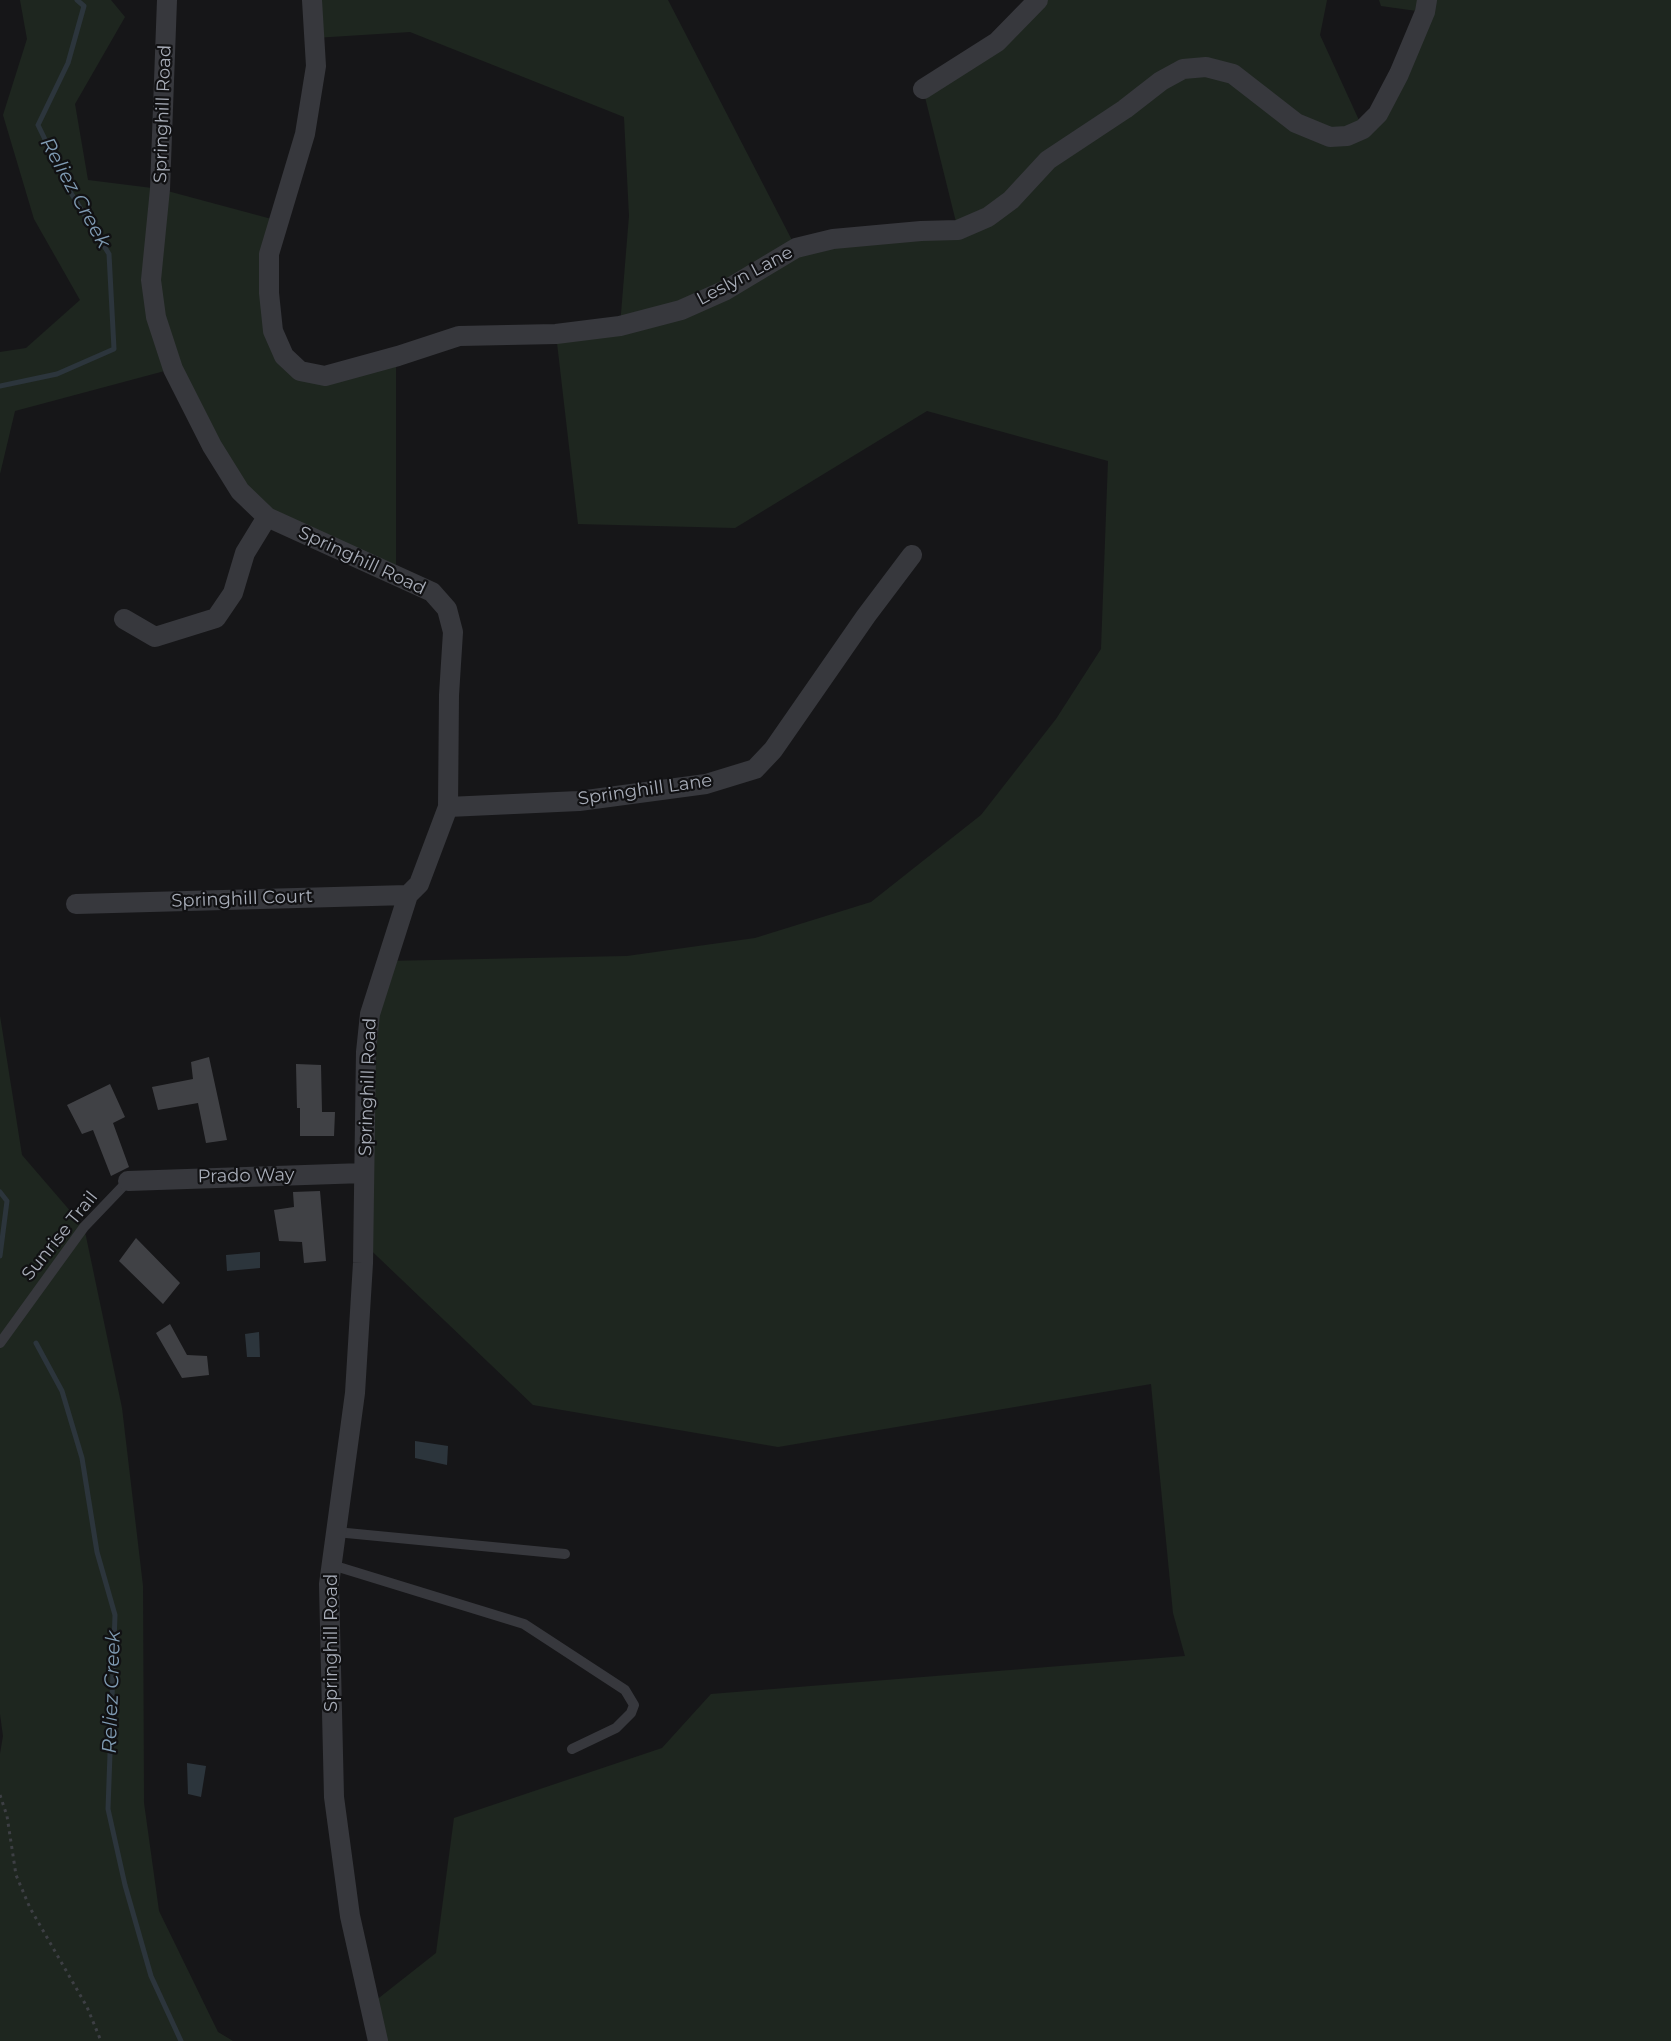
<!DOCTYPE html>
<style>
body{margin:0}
canvas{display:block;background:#161618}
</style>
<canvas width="1671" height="2041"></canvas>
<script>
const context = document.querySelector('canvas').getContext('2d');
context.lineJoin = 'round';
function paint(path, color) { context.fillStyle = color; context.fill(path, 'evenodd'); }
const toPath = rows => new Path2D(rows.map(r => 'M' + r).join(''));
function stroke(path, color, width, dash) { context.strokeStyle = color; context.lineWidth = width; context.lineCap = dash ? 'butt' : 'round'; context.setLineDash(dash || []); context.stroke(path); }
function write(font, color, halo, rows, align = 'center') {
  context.font = font + ' Montserrat,sans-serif'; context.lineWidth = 4.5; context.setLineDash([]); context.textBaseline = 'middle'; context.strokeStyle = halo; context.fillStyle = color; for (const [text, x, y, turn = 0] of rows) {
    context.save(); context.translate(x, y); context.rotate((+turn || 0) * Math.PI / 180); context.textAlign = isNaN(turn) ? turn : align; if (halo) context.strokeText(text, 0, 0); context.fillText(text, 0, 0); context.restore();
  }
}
const green = toPath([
 [20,0,111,0,125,17,75,104,88,180,160,189,279,221,273,331,300,371,396,356,396,576,267,517,172,369,15,411,0,474,0,352,26,348,80,300,34,219,3,115,27,39],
 [312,0,668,0,796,248,958,230,923,89,1038,0,1327,0,1320,35,1363,129,1424,12,1381,6,1379,0,1671,0,1671,2041,378,2041,370,2005,436,1953,454,1818,662,1748,711,1694,1185,1656,1173,1613,1151,1384,778,1447,533,1405,356,1236,366,1052,387,961,627,956,755,938,871,902,981,815,1056,719,1101,649,1108,461,927,411,735,528,578,524,556,334,620,326,629,216,624,117,410,32,314,38],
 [0,1016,22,1155,84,1227,122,1408,143,1586,144,1803,159,1911,218,2032,233,2041,0,2041,0,1754,3,1736,0,1714]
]);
const water = toPath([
 [260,1252,260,1268,227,1271,226,1255],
 [259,1332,260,1357,247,1357,245,1334],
 [415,1441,448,1446,447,1465,415,1458],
 [187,1763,206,1766,201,1797,188,1794]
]);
const stream = toPath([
 [0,386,57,374,114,349,109,254,71,193,38,125,68,63,84,6,77,0],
 [0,1192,7,1201,0,1256],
 [36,1343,62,1391,82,1458,97,1552,115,1615,108,1809,125,1885,151,1976,181,2041]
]);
const building = toPath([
 [209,1057,227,1140,206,1143,198,1103,158,1110,152,1087,193,1079,191,1062],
 [296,1064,321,1065,322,1112,335,1112,334,1136,300,1136,300,1108,297,1108],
 [110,1084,125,1117,113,1123,129,1167,111,1176,93,1130,82,1134,67,1105],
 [320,1191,326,1261,304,1263,302,1242,279,1241,274,1210,294,1207,293,1192],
 [136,1238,180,1283,163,1304,119,1261],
 [170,1324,187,1355,207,1356,209,1375,182,1378,156,1333]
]);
const path = toPath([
 [0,1795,7,1816,16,1875,30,1908,87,2007,101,2041]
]);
const service = toPath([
 [0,1343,84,1227,128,1181],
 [336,1532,565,1554],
 [332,1565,524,1624,625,1690,634,1705,631,1713,616,1728,572,1749]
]);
const minor = toPath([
 [167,0,160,189,151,280,156,317,173,369,212,446,240,491,267,517,432,592,447,609,453,632,449,695,448,807,419,884,408,895,370,1014,366,1052,363,1263,355,1393,329,1584,334,1797,350,1916,378,2041],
 [312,0,316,66,305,134,269,254,269,293,273,331,284,356,300,371,325,376,398,356,459,336,556,334,620,326,681,310,726,290,796,248,833,239,921,231,958,230,988,217,1011,200,1048,160,1125,109,1161,81,1183,69,1206,67,1233,74,1296,123,1330,137,1347,136,1363,129,1378,114,1399,74,1425,12,1427,0],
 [923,89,997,42,1038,0],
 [124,619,155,637,216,618,233,593,245,553,267,517],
 [448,807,579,801,706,784,755,769,773,750,866,616,912,555],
 [76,904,408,895],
 [128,1181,364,1173]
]);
const streetNames = [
 ["Springhill Road",163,114,-88],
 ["Leslyn Lane",745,276,-28],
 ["Springhill Road",362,561,25],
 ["Springhill Lane",645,790,-8],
 ["Springhill Court",242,899,-2],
 ["Springhill Road",368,1087,-88],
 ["Prado Way",246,1176,-1],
 ["Sunrise Trail",60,1236,-51],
 ["Springhill Road",332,1643,-90]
];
const waterNames = [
 ["Reliez Creek",75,193,61],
 ["Reliez Creek",112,1692,-88]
];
paint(green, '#1e261f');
paint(water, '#2c353c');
stroke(stream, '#2c353c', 5);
paint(building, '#404145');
stroke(path, '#3d3f44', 3, [3, 4.5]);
stroke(service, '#37383d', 10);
stroke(minor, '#37383d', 20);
write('18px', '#a8adb8', '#111113', streetNames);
write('italic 20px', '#7f9bb3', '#111113', waterNames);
</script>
